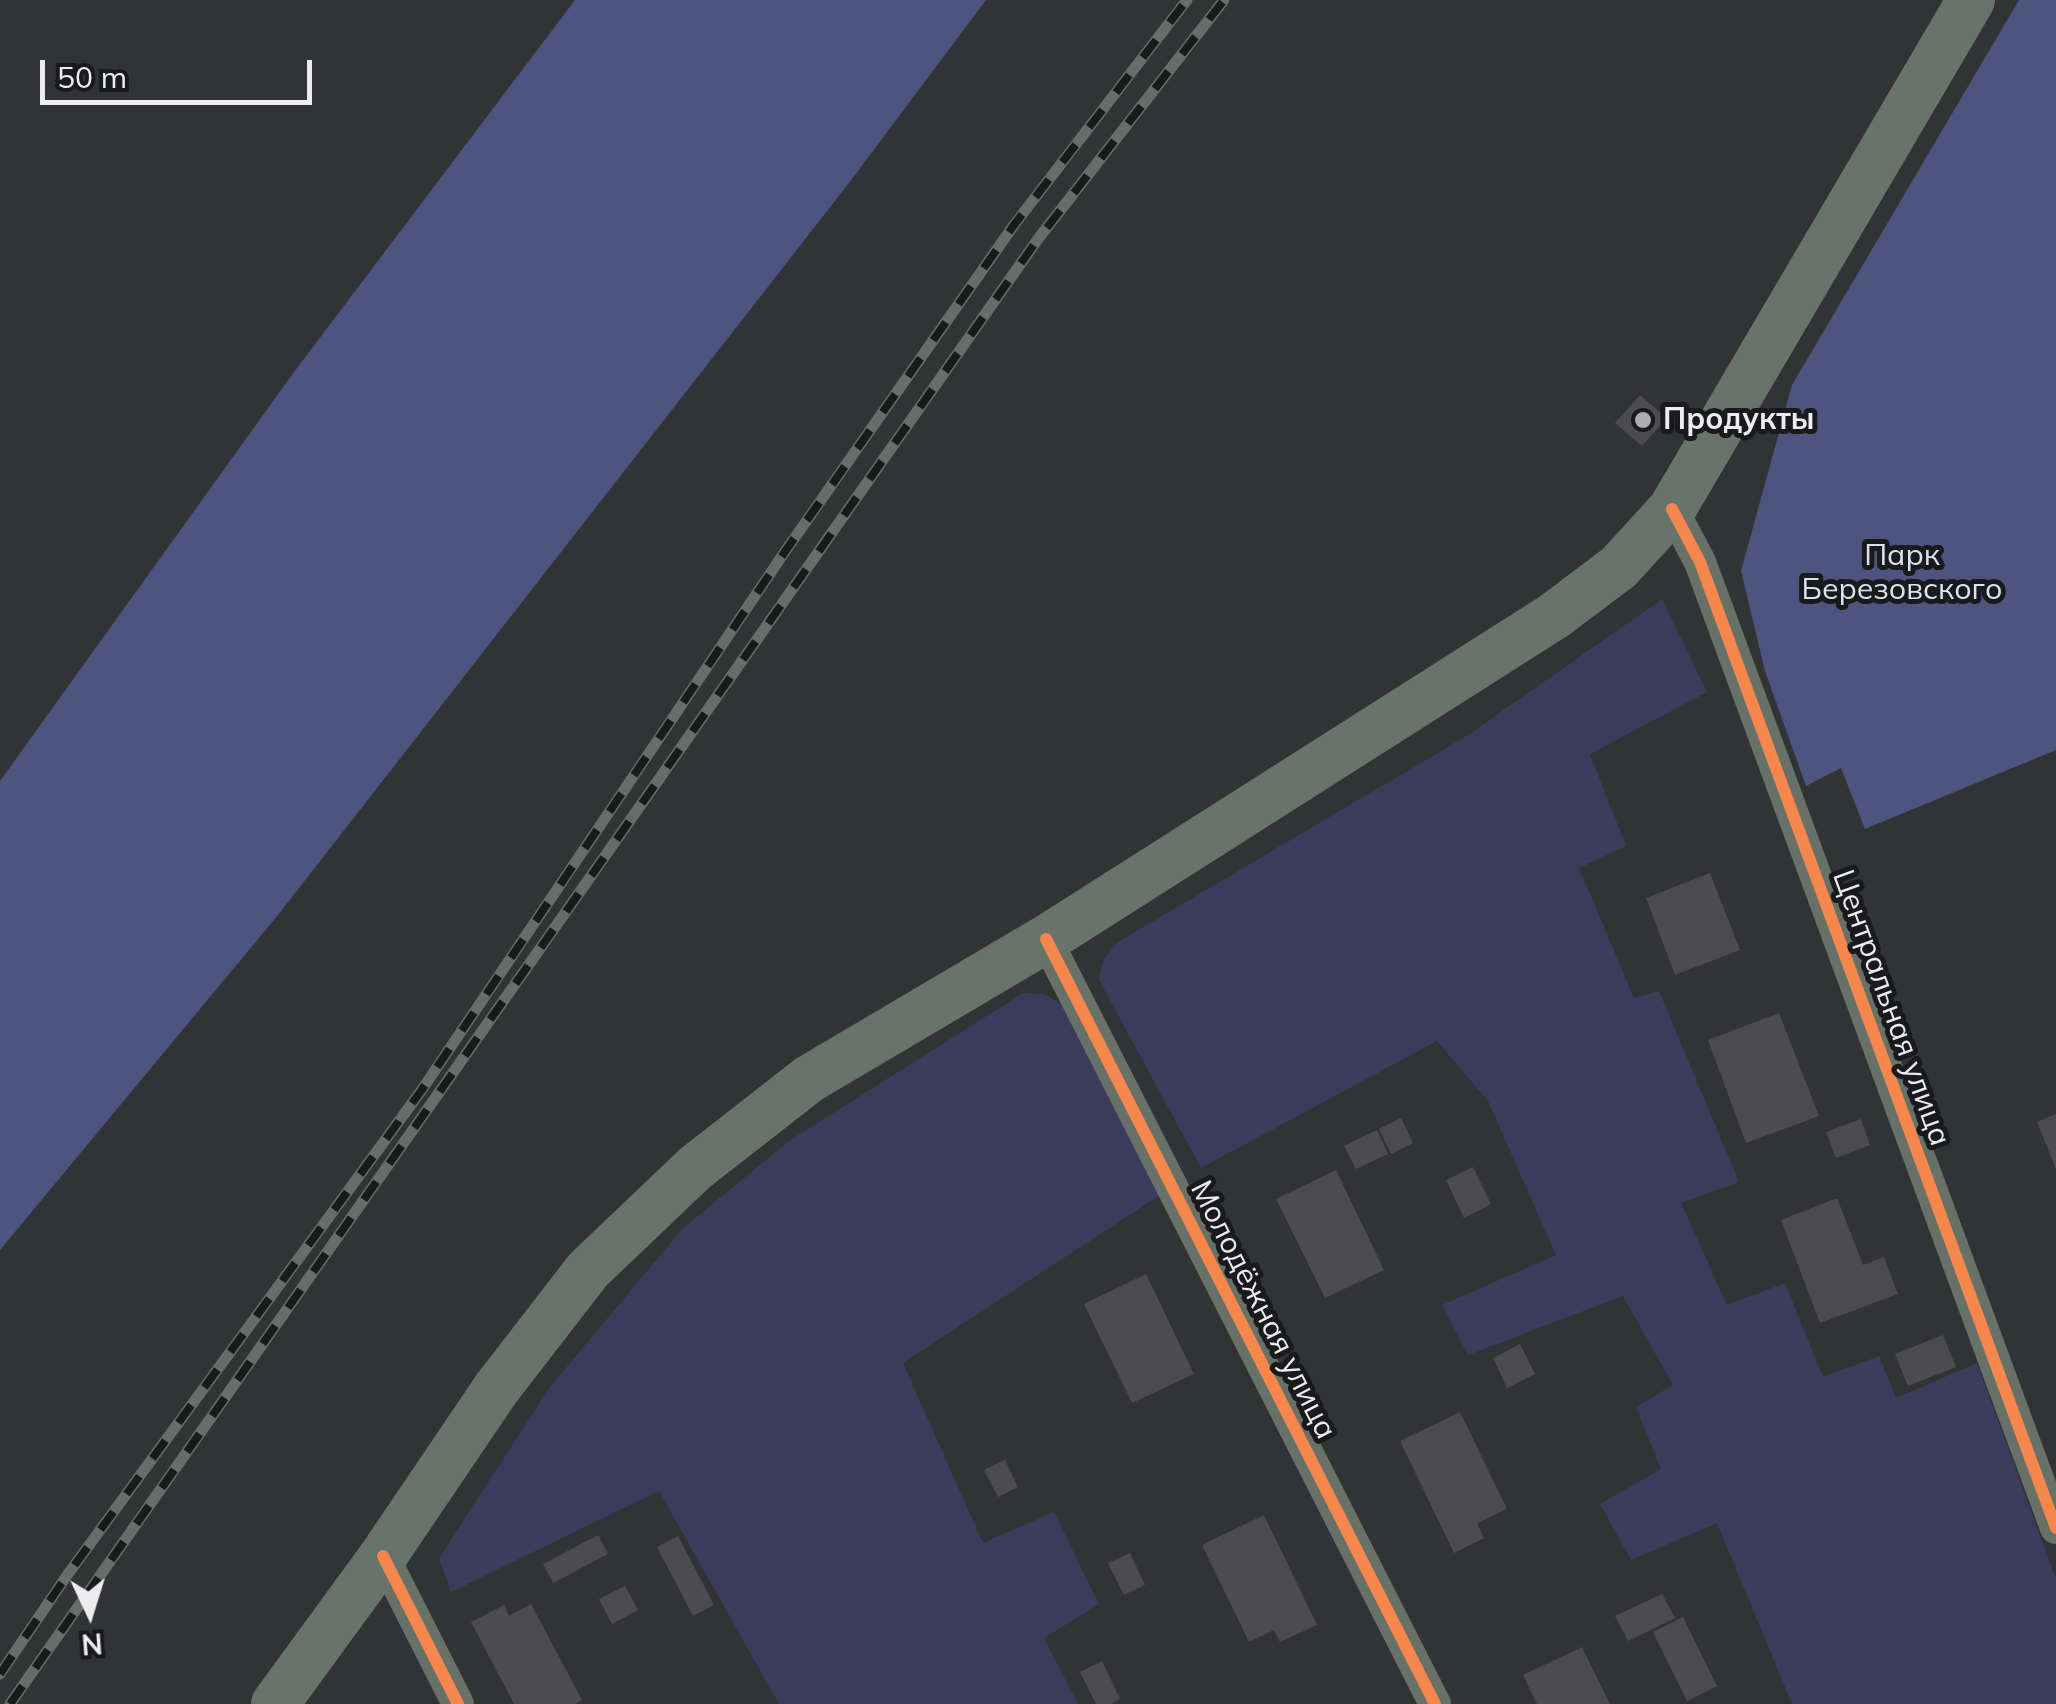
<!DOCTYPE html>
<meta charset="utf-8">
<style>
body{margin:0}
#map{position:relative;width:2056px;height:1704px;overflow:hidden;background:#323335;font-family:Mulish,sans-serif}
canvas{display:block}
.north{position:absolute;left:40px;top:1564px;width:100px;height:100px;-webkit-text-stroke:8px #191a1b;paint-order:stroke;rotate:176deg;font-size:28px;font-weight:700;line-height:40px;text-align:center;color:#ededf0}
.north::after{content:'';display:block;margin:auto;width:35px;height:45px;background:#ededf0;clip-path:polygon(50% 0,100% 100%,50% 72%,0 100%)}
.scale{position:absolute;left:40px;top:60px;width:272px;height:45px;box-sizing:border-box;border:5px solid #ededf0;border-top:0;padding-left:12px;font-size:30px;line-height:35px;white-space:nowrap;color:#ededf0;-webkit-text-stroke:8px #191a1b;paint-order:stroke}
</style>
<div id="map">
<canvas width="2056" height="1704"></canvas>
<div class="north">N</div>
<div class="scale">50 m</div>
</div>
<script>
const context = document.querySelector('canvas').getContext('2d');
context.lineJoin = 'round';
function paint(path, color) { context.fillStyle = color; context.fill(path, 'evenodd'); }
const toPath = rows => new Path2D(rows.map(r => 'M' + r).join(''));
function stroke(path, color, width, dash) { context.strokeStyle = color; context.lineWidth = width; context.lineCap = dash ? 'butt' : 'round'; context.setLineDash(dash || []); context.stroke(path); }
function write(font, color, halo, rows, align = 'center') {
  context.font = font + ' Mulish,sans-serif'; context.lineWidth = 10; context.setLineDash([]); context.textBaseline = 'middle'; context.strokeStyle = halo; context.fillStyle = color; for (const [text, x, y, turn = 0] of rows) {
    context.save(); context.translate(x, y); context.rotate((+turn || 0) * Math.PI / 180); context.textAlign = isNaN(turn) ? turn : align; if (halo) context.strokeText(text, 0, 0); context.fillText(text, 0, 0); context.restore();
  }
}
const green = toPath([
 [1662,599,1707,692,1590,754,1626,846,1579,868,1634,998,1659,991,1739,1182,1681,1203,1727,1305,1785,1283,1823,1377,1879,1356,1896,1398,1977,1363,2056,1579,2056,1704,1792,1704,1717,1523,1631,1560,1600,1504,1661,1469,1636,1407,1673,1385,1623,1296,1468,1355,1442,1305,1556,1255,1488,1101,1437,1041,1201,1168,1099,980,1103,960,1118,942,1468,735],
 [1023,993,1045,994,1063,1006,1160,1195,903,1363,983,1543,1054,1512,1099,1604,1044,1638,1078,1704,779,1704,659,1491,451,1592,439,1558,550,1387,683,1228,789,1141]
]);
const forest = toPath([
 [575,0,986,0,852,179,278,915,0,1250,0,781,294,372],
 [2019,0,2056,0,2056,750,1865,829,1841,768,1806,786,1765,671,1741,571,1792,385]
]);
const building = toPath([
 [1640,395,1667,418,1642,446,1615,423],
 [1710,873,1740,950,1675,975,1646,898],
 [1779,1013,1819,1116,1746,1143,1708,1040],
 [2056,1114,2056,1169,2037,1122],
 [1401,1118,1413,1143,1391,1154,1379,1129],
 [1861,1119,1870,1145,1836,1158,1826,1132],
 [1377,1130,1388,1154,1356,1169,1344,1146],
 [1473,1167,1491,1204,1464,1218,1446,1180],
 [1336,1170,1384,1270,1325,1298,1276,1199],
 [1837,1198,1863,1265,1884,1257,1898,1294,1820,1323,1781,1220],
 [1146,1274,1194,1374,1132,1403,1084,1304],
 [1943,1335,1956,1367,1908,1386,1895,1354],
 [1520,1344,1535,1374,1507,1388,1493,1358],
 [1460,1412,1507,1509,1477,1523,1484,1538,1454,1553,1400,1441],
 [1005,1460,1018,1487,998,1497,984,1470],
 [1264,1515,1317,1625,1280,1642,1274,1630,1249,1642,1202,1545],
 [598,1535,608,1554,553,1583,543,1564],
 [678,1536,714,1605,693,1616,657,1547],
 [1130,1553,1145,1585,1124,1595,1108,1563],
 [625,1586,638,1610,612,1624,599,1599],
 [1662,1594,1675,1618,1628,1641,1615,1616],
 [531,1604,582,1700,575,1704,514,1704,471,1622,504,1605,509,1616],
 [1683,1617,1717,1686,1687,1701,1653,1632],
 [1582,1647,1610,1704,1537,1704,1523,1675],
 [1102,1661,1120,1699,1111,1704,1096,1704,1080,1672]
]);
const minor = toPath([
 [1672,509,1700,562,2056,1528],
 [1046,939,1435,1704],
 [383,1556,458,1704]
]);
const secondary = toPath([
 [275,1704,383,1556,496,1389,588,1270,695,1168,809,1079,1046,939,1554,616,1619,567,1672,509,1971,0]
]);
const rail = toPath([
 [0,1674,68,1574,421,1091,784,553,1014,225,1187,0],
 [10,1704,1038,239,1224,0]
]);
const cycleway = toPath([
 [1672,509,1700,562,2056,1528],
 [1046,939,1435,1704],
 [383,1556,458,1704]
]);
const markers = [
 [1643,420,10,"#acacaf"]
];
const poiNames = [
 ["Продукты",1663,420]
];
const parkNames = [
 ["Парк",1902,556],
 ["Березовского",1902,590]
];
const streetNames = [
 ["Центральная улица",1891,1008,70],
 ["Молодёжная улица",1263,1310,63]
];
paint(green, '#393d5b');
paint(forest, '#4e5480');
paint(building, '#4c4c4e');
stroke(minor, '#677168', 32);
stroke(secondary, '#68746b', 48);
stroke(rail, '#686d69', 11);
stroke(rail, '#191a1b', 8, [22]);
stroke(cycleway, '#f5874c', 12);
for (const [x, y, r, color] of markers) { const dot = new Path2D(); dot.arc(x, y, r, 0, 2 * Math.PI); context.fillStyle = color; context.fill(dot); stroke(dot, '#191a1b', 4); }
write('bold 30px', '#ededf0', '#191a1b', poiNames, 'left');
write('30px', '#dde0f1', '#191a1b', parkNames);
write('30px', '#ededf0', '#191a1b', streetNames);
</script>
